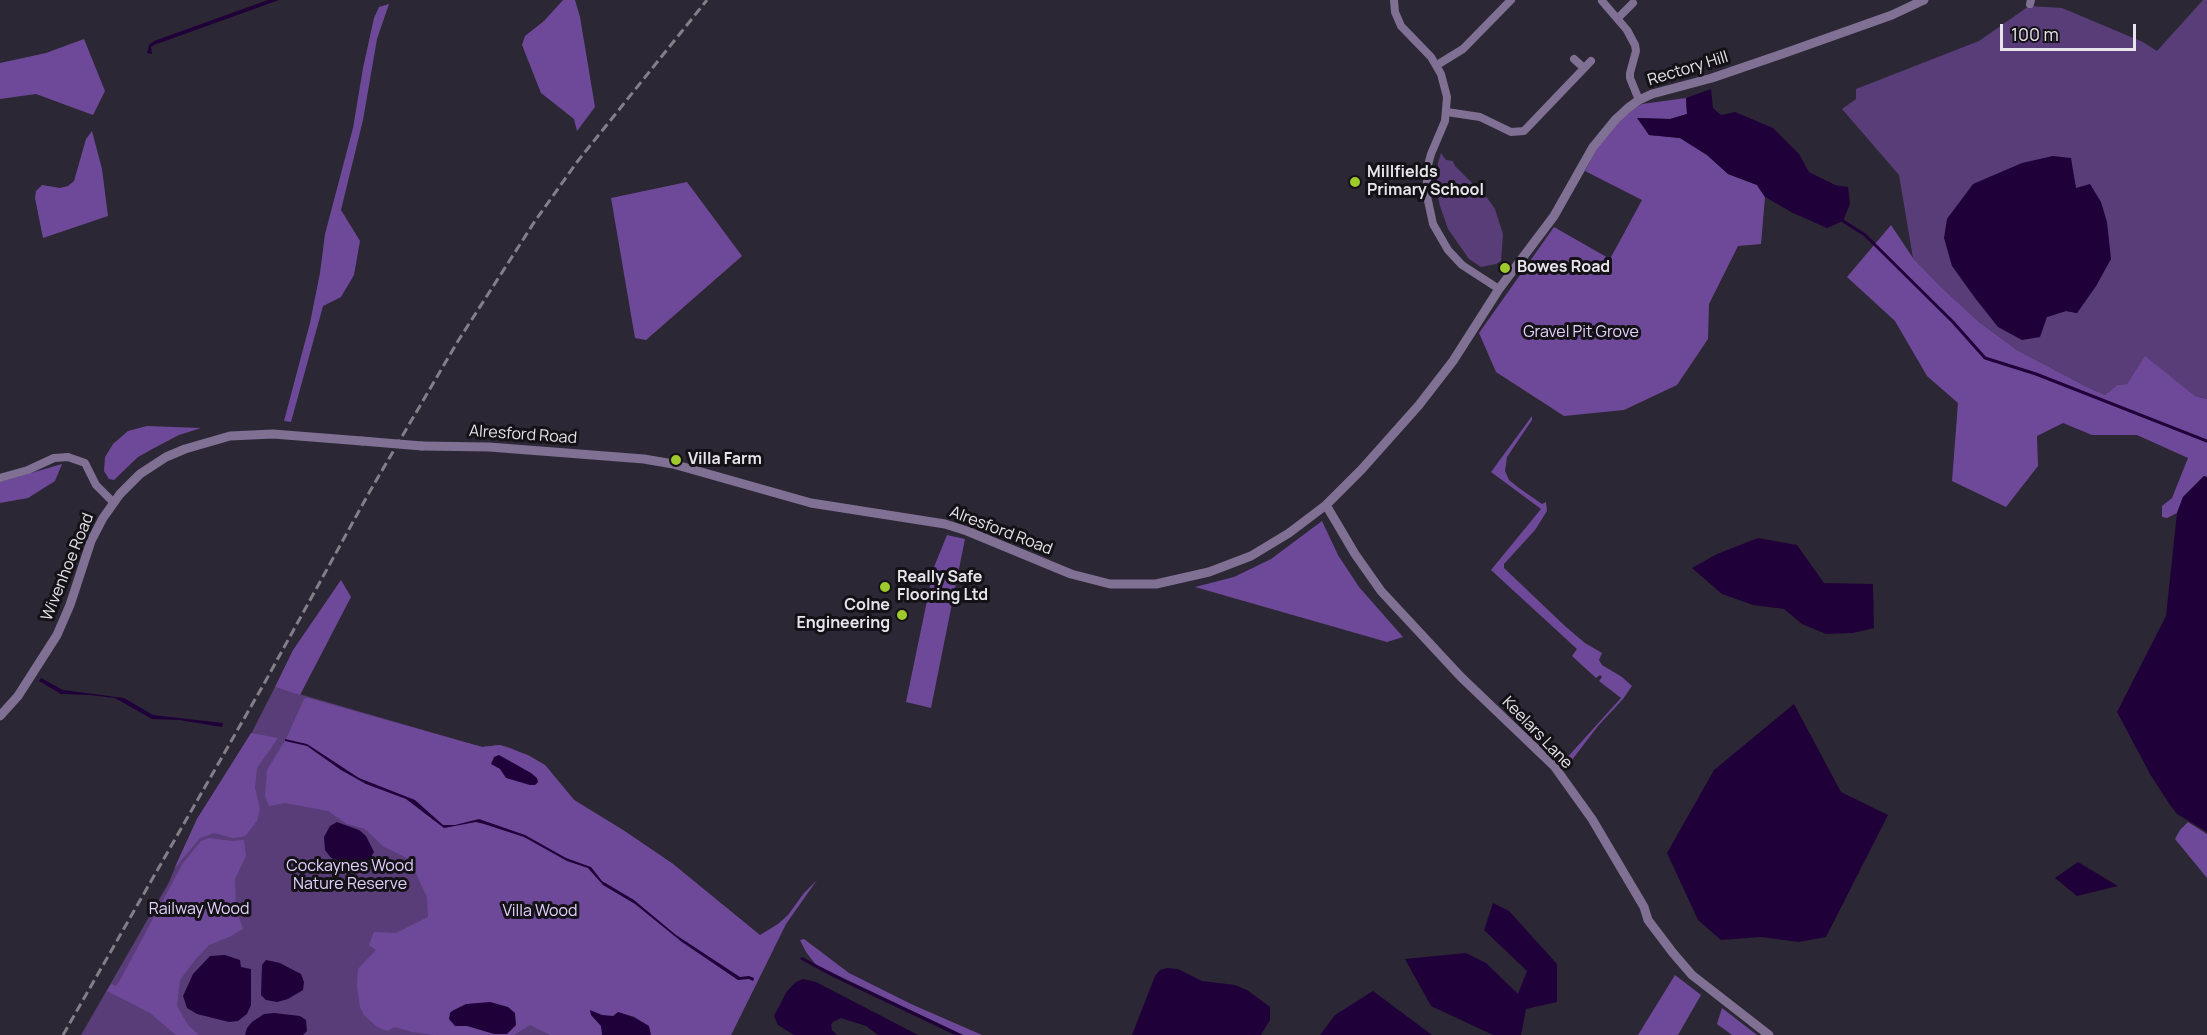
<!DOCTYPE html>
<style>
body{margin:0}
#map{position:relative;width:2207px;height:1035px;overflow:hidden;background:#2c2734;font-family:Manrope,sans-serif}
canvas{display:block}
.scale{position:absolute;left:2000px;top:24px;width:136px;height:27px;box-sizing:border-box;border:3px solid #e7e4ec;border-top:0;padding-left:8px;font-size:18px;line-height:21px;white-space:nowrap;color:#e7e4ec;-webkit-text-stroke:4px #141117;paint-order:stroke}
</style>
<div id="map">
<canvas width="2207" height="1035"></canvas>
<div class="scale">100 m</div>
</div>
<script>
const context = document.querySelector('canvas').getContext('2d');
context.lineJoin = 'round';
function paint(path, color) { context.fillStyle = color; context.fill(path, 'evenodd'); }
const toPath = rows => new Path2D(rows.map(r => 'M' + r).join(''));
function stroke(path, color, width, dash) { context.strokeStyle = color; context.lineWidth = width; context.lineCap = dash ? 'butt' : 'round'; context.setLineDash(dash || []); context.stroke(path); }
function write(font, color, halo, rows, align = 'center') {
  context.font = font + ' Manrope,sans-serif'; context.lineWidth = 6; context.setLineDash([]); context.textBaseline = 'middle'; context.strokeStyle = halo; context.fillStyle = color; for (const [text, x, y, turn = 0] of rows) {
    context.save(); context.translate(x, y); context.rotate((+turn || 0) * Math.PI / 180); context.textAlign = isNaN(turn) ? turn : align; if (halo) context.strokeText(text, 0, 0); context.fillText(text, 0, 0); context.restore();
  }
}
const green = toPath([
 [2203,0,2207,0,2207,399,2195,396,2145,357,2127,384,2117,385,2105,395,2087,387,2017,350,1979,322,1940,286,1913,258,1899,175,1842,109,1856,99,1856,89,1979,41,2029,6,2062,8,2143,42,2157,51],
 [2053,156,2072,170,2076,188,2111,258,2096,286,2077,313,2066,311,2047,317,1947,219,1974,184],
 [1441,153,1446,160,1453,161,1455,166,1488,199,1495,209,1503,234,1501,261,1496,264,1481,267,1469,259,1448,229,1440,206,1436,187,1438,163],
 [275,687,482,747,500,745,511,748,545,765,573,799,623,830,673,864,774,948,731,1035,81,1035,168,884,197,819,250,736]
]);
const forest = toPath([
 [563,0,575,0,580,17,595,107,577,131,574,119,541,93,522,45,525,36,544,21],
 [389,4,377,39,363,120,341,210,360,241,354,275,341,297,323,306,291,422,284,421,310,323,320,273,325,234,353,128,363,68,374,18,379,7],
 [84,39,105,91,93,115,36,94,0,99,0,63,46,53],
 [1686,98,1687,114,1670,119,1638,118,1649,135,1680,138,1707,155,1728,174,1757,185,1765,197,1761,244,1738,246,1709,304,1708,339,1677,385,1624,410,1564,416,1496,372,1479,333,1554,227,1610,259,1642,200,1585,171,1600,143,1619,119,1642,104],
 [92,131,102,169,108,216,43,238,35,198,36,191,42,185,60,188,68,186,74,181,86,139],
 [687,182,742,256,646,340,635,338,611,198],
 [1891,225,1913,258,1940,286,1979,322,2017,350,2087,387,2105,395,2117,385,2127,384,2145,356,2195,396,2207,399,2207,477,2204,476,2183,497,2177,513,2167,518,2162,517,2162,506,2172,498,2188,458,2137,435,2092,435,2063,423,2037,436,2038,466,2006,507,1952,481,1958,403,1927,376,1895,321,1847,277],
 [1532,416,1532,420,1507,457,1505,471,1509,480,1519,488,1542,504,1546,502,1547,511,1535,530,1504,564,1504,568,1566,627,1585,643,1602,653,1599,660,1602,665,1622,677,1632,686,1623,699,1598,726,1568,765,1564,761,1621,698,1599,681,1602,677,1600,675,1596,678,1572,656,1577,649,1491,570,1541,509,1491,472],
 [147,426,201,428,179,435,156,447,138,457,114,480,109,479,104,471,105,457,113,444,128,431],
 [62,464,55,481,28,498,0,503,0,482],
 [1322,521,1338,555,1359,587,1403,637,1387,642,1195,587,1234,577,1271,559],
 [947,535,965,539,931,708,906,702,934,567],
 [341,580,351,597,300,695,275,687,293,650],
 [308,698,482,747,500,745,528,755,545,765,575,801,623,830,673,864,760,935,778,924,788,915,804,893,817,880,786,924,731,1035,550,1035,530,1025,514,1035,434,1035,412,1032,395,1027,387,1031,377,1027,364,1015,360,1007,357,987,358,969,376,950,369,945,374,932,396,933,428,917,427,897,409,859,384,847,365,829,347,824,328,811,285,803,269,806,265,796,267,770,286,739,304,699],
 [251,733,278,738,257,768,255,788,260,809,257,821,246,835,242,837,233,838,214,833,200,838,174,869,197,819],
 [2188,822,2207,834,2207,878,2175,839,2180,830],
 [209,838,232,841,244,840,246,856,235,879,236,909,243,929,231,936,209,945,195,960,180,980,177,1006,188,1025,199,1035,176,1035,150,1013,107,991,111,984,116,986,119,982,183,863,201,841],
 [804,939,849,973,911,1004,982,1035,963,1035,816,965,806,952,800,940],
 [1675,975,1701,995,1678,1035,1638,1035],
 [1722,1008,1757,1035,1732,1035,1717,1024]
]);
const water = toPath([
 [268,0,279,0,154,45,151,47,152,54,147,53,149,45,154,41],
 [1711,89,1713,108,1721,115,1735,112,1773,128,1799,154,1809,172,1835,185,1848,187,1850,204,1843,221,1827,228,1793,213,1765,197,1757,185,1728,174,1707,155,1680,138,1649,135,1637,118,1670,119,1687,114,1686,98],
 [2053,156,2071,158,2076,188,2090,184,2101,202,2107,222,2111,259,2096,286,2077,313,2066,311,2047,317,2040,337,2022,340,1998,327,1975,298,1952,266,1944,238,1947,219,1973,184,2022,163],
 [2204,476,2207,477,2207,832,2177,814,2170,805,2150,774,2117,712,2166,616,2177,513,2183,497],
 [1758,538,1797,545,1824,583,1873,584,1874,628,1853,633,1826,634,1802,624,1784,609,1753,605,1722,594,1692,568,1717,554],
 [41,678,63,690,124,698,153,715,223,723,222,727,179,720,152,719,115,698,89,695,61,694,39,681],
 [1794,704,1841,792,1888,815,1826,937,1799,942,1761,937,1721,940,1698,920,1667,853,1714,770],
 [285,739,307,744,359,778,415,800,443,825,455,825,479,819,525,835,566,858,591,867,602,881,634,900,676,935,740,977,749,976,754,978,753,981,749,979,738,980,682,942,635,904,603,885,588,868,567,861,524,837,484,824,476,822,444,828,406,799,366,784,341,770,307,746,285,741],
 [499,755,531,773,537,778,538,782,535,785,530,785,506,778,500,769,491,764,494,757],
 [337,822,359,830,366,836,374,852,369,860,360,865,346,863,331,858,325,850,324,837,330,826],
 [2078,862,2118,886,2077,896,2055,878],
 [1493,903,1509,911,1557,964,1557,1002,1526,1009,1521,1035,1493,1035,1431,1006,1405,959,1466,953,1486,963,1518,994,1527,971,1484,930],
 [225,955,240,960,241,967,251,969,251,1005,247,1014,238,1021,229,1022,197,1014,187,1008,183,996,193,974,210,956],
 [802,957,844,979,963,1035,955,1035,831,976,800,959],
 [266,960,280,963,301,974,304,982,303,990,288,999,277,1002,266,1000,261,995,262,965],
 [1167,968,1178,969,1202,981,1235,985,1247,990,1270,1007,1270,1020,1261,1035,1132,1035,1155,976,1160,970],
 [803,979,816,982,918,1035,878,1035,866,1026,841,1018,833,1022,831,1025,832,1030,837,1035,794,1035,778,1025,774,1016,787,991,796,982],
 [1373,991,1432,1035,1320,1035,1335,1015],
 [490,1002,508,1007,515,1013,516,1025,507,1034,494,1034,467,1026,455,1026,449,1019,450,1013,452,1011,466,1004],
 [590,1010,602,1015,613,1016,618,1012,634,1017,649,1026,651,1035,602,1035,601,1026,591,1015],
 [274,1013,300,1016,306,1020,307,1031,303,1035,245,1035,247,1028,252,1022,264,1014]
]);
const stream = toPath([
 [1843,221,1865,235,1953,322,1985,358,2036,374,2207,441]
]);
const minor = toPath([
 [1394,0,1395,12,1401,26,1431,57,1441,74,1447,97,1445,121,1431,154,1427,169,1427,196,1433,224,1448,250,1462,265,1499,289],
 [1602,1,1627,30,1635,45,1636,51,1630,73,1630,78,1639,100],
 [2030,4,2031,0],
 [1618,18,1633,3],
 [1574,59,1584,68],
 [1437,65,1463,49,1511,0],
 [1447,112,1480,117,1511,132,1524,131,1591,61],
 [0,478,28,470,54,458,68,457,85,463,96,485,113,502]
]);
const tertiary = toPath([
 [422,446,489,447,644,459,673,464,811,503,945,524,967,531,1071,574,1110,584,1156,584,1209,572,1251,556,1289,533,1326,505,1362,469,1419,405,1453,361,1499,289,1554,216,1593,147,1615,120,1628,108,1639,100,1652,94,1712,78,1785,53,1892,15,1924,0],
 [1326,505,1355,554,1381,591,1461,677,1554,766,1592,819,1644,907,1648,920,1673,953,1692,975,1769,1035],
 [0,716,18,696,57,635,70,605,91,541,103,518,120,494,140,474,166,457,185,449,230,436,273,434,362,441]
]);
const rail = toPath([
 [63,1035,265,682,370,491,458,341,535,221,577,162,707,0]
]);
const tertiaryBridge = toPath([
 [362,441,422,446]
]);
const markers = [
 [1355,182,6,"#9fca2c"],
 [1505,268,6,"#9fca2c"],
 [676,460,6,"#9fca2c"],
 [885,587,6,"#9fca2c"],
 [902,615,6,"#9fca2c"]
];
const streetNames = [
 ["Rectory Hill",1688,69,-17],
 ["Alresford Road",523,435,4],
 ["Alresford Road",1001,531,21],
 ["Wivenhoe Road",68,567,-68],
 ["Keelars Lane",1537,733,46]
];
const poiNames = [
 ["Millfields",1367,173],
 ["Primary School",1367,191],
 ["Bowes Road",1517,268],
 ["Villa Farm",688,460],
 ["Really Safe",897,578],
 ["Flooring Ltd",897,596],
 ["Colne",890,606,"right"],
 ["Engineering",890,624,"right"]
];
const parkNames = [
 ["Gravel Pit Grove",1581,333],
 ["Cockaynes Wood",350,867],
 ["Nature Reserve",350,885],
 ["Railway Wood",199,910],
 ["Villa Wood",540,912]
];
paint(green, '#593d79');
paint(forest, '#6f4999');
paint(water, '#200039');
stroke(stream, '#200039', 3);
stroke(minor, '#7f7094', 8);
stroke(tertiary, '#7f7094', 9);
stroke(rail, '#837f89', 3, [9, 4.5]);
stroke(tertiaryBridge, '#7f7094', 9);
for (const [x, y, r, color] of markers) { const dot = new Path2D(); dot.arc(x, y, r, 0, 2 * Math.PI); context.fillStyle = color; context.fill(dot); stroke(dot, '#141117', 2); }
write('16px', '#e7e4ec', '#141117', streetNames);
write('bold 16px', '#e7e4ec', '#141117', poiNames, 'left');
write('16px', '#e3d1fd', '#141117', parkNames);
</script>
